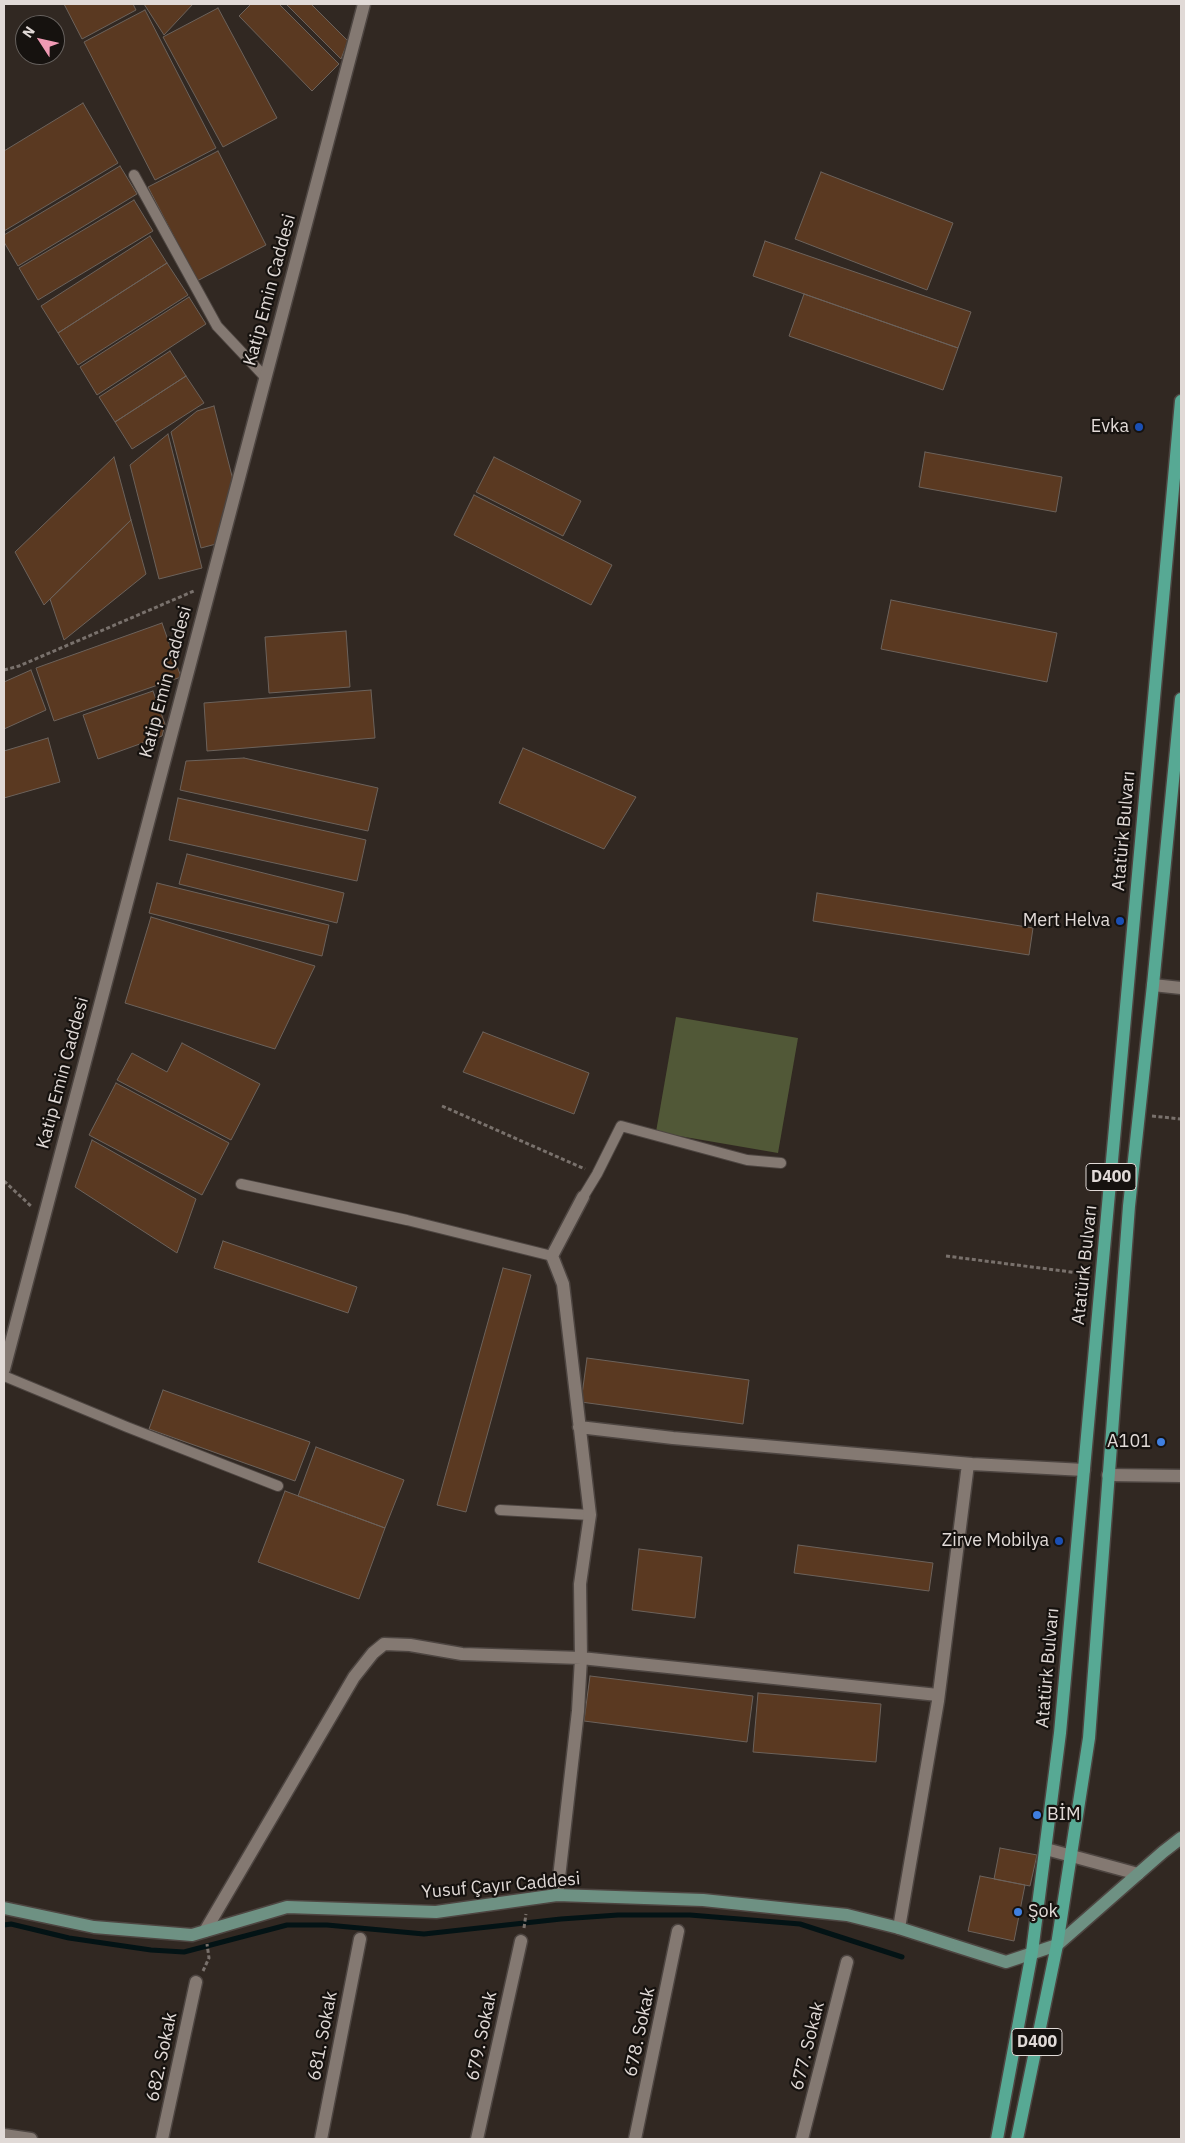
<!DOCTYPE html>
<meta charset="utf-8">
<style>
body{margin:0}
#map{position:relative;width:1185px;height:2143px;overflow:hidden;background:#312822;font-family:"IBM Plex Sans",sans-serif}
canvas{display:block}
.frame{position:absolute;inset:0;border:5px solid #e1dad7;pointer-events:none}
.north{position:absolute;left:15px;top:15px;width:50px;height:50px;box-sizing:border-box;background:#16120f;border:1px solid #67625f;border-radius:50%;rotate:305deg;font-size:14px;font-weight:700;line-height:20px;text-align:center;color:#e1dad7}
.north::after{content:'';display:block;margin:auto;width:18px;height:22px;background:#f09ab4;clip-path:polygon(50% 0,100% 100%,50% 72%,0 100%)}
</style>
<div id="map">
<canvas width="1185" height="2143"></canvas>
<div class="frame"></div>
<div class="north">N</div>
</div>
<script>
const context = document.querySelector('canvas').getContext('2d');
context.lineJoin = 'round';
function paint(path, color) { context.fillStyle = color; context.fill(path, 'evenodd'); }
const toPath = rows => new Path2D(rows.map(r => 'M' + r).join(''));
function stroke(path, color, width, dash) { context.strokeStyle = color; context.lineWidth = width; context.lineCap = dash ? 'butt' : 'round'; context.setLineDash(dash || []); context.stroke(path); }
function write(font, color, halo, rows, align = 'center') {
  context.font = font + ' "IBM Plex Sans",sans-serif'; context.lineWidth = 4.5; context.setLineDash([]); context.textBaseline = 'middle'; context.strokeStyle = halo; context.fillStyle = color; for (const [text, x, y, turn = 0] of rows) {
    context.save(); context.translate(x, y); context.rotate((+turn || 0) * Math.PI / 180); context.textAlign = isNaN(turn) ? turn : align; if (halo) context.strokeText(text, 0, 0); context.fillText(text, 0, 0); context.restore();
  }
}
const green = toPath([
 [676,1017,798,1038,778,1153,656,1132]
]);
const stream = toPath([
 [4,1925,11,1924,69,1938,151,1950,184,1952,287,1925,327,1925,424,1934,561,1919,618,1915,690,1915,800,1924,902,1957]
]);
const building = toPath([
 [64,4,133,4,136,10,82,39,64,4],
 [144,4,193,4,164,35,144,4],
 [251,4,279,4,339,64,312,91,239,16,251,4],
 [286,4,311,4,348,41,341,59,286,4],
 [218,8,277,118,223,147,163,37,218,8],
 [145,10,216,148,155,180,84,42,145,10],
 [83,103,118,163,4,231,4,151,83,103],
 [218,151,266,245,197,281,148,187,218,151],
 [120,166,137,194,18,266,4,242,4,235,120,166],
 [821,172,953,223,927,290,795,239,821,172],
 [134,200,153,231,38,300,19,268,134,200],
 [150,236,167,263,58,333,41,306,150,236],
 [765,241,971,312,958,348,753,276,765,241],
 [167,263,188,295,78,365,58,333,167,263],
 [804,294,958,348,943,390,789,336,804,294],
 [189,297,206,324,97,395,80,367,189,297],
 [170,351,186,376,115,422,99,397,170,351],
 [186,376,204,403,132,449,115,422,186,376],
 [214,406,233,480,216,544,201,548,171,432,197,411,214,406],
 [168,434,202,568,159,579,130,465,168,434],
 [925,452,1062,477,1056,512,919,487,925,452],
 [114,457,131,520,44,605,15,552,114,457],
 [494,457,581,501,563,536,476,492,494,457],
 [474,495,612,565,591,605,454,535,474,495],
 [131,520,146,574,64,640,50,599,131,520],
 [891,600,1057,633,1047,682,881,649,891,600],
 [162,623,181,677,54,721,36,668,162,623],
 [346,631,350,687,269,693,265,637,346,631],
 [31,670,46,710,4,729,4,682,31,670],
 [371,690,375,738,207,751,204,703,371,690],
 [153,691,165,724,162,736,98,759,83,715,153,691],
 [48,738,60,782,4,798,4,751,48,738],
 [523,748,636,797,604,849,499,803,523,748],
 [244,758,378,788,368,831,180,790,186,761,244,758],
 [178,798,366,840,357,881,169,840,178,798],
 [187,854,344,893,337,923,179,884,187,854],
 [157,883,329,925,322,956,149,913,157,883],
 [817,893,1033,928,1029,955,813,921,817,893],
 [151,917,315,966,275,1049,125,1003,151,917],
 [483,1032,589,1073,574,1114,463,1072,483,1032],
 [182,1043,260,1084,231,1140,117,1080,132,1053,167,1072,182,1043],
 [116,1083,229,1143,202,1195,89,1135,116,1083],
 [92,1140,196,1199,177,1253,75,1187,92,1140],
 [223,1241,357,1287,348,1313,214,1268,223,1241],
 [503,1268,531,1275,466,1512,437,1505,503,1268],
 [587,1358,749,1380,743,1424,581,1402,587,1358],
 [163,1390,310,1442,295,1481,149,1429,163,1390],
 [316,1447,404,1480,385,1528,298,1496,316,1447],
 [285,1491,385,1528,359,1599,258,1562,285,1491],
 [798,1545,933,1563,929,1591,794,1573,798,1545],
 [639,1549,702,1557,695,1618,632,1610,639,1549],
 [590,1676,753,1696,747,1742,584,1721,590,1676],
 [758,1693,881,1704,876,1762,753,1752,758,1693],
 [1000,1848,1037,1855,1030,1886,994,1879,1000,1848],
 [980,1876,1025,1885,1014,1941,968,1931,980,1876]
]);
const path = toPath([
 [4,670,19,666,194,591],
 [442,1106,585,1169],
 [1152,1116,1181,1119],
 [4,1181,32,1207],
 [946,1256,1087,1274],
 [524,1928,526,1914],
 [203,1971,209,1958,207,1944]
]);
const lane = toPath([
 [134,175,217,326,265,377],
 [241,1184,407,1220,552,1256],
 [583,1197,597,1174,621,1126,747,1160,781,1163],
 [4,1376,127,1427,278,1486],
 [500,1510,590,1515]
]);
const street = toPath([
 [1153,985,1181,988],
 [4,1369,364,4],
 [579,1427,673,1438,972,1464,1084,1470],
 [1108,1475,1181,1476],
 [1046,1849,1138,1874],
 [557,1895,578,1711,581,1658,580,1584,590,1515,563,1284,552,1256,583,1197],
 [899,1928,938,1701,968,1464],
 [205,1931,354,1677,373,1653,384,1644,410,1645,462,1654,581,1658,938,1695],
 [4,2135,31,2139],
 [162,2139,196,1982],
 [321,2139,360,1939],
 [477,2139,521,1941],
 [635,2139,678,1931],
 [802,2139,847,1962]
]);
const secondary = toPath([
 [4,1908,94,1927,192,1935,287,1907,436,1912,557,1895,703,1900,847,1915,899,1928,1006,1962,1057,1945,1163,1852,1181,1838]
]);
const primary = toPath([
 [997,2139,1032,1952,1060,1733,1181,401],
 [1017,2139,1057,1945,1089,1738,1129,1206,1153,985,1181,699]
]);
const markers = [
 [1139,427,5,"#1a4fb4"],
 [1120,921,5,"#1a4fb4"],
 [1161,1442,5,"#3f7fe0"],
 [1059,1541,5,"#1a4fb4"],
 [1037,1815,5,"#3f7fe0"],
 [1018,1912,5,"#3f7fe0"]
];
const shields = [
 [1111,1177,50],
 [1037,2042,50]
];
const shieldNames = [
 ["D400",1111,1177],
 ["D400",1037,2042]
];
const streetNames = [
 ["Katip Emin Caddesi",270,290,-75],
 ["Katip Emin Caddesi",166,682,-75],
 ["Atatürk Bulvarı",1124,831,-85],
 ["Katip Emin Caddesi",63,1073,-75],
 ["Atatürk Bulvarı",1085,1265,-84],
 ["Atatürk Bulvarı",1048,1668,-85],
 ["Yusuf Çayır Caddesi",501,1886,-5],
 ["678. Sokak",640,2032,-78],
 ["681. Sokak",323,2036,-79],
 ["679. Sokak",482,2036,-78],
 ["677. Sokak",808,2046,-76],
 ["682. Sokak",162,2057,-78]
];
const poiNames = [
 ["Evka",1129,427],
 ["Mert Helva",1110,921],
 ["A101",1151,1442],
 ["Zirve Mobilya",1049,1541],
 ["BİM",1047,1815,"left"],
 ["Şok",1028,1912,"left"]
];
paint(green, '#515837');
stroke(stream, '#031315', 5);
paint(building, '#5a3921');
stroke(building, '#6c625b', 1);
stroke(lane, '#4d4541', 12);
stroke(street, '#4d4541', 15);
stroke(secondary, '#4d4541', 15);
stroke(primary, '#4d4541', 15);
stroke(path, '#79716c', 3, [4, 2.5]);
stroke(lane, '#847972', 10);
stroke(street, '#847972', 12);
stroke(secondary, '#6e9183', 12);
stroke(primary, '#57a994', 12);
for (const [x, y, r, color] of markers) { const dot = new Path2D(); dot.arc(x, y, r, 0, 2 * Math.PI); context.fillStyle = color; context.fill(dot); stroke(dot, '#16120f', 2); }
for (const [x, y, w] of shields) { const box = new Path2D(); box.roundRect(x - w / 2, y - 13.5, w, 27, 4); context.fillStyle = '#16120f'; context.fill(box); stroke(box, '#e1dad7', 1); }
write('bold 16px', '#e1dad7', null, shieldNames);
write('18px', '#e1dad7', '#16120f', streetNames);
write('18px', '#e1dad7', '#16120f', poiNames, 'right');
</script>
